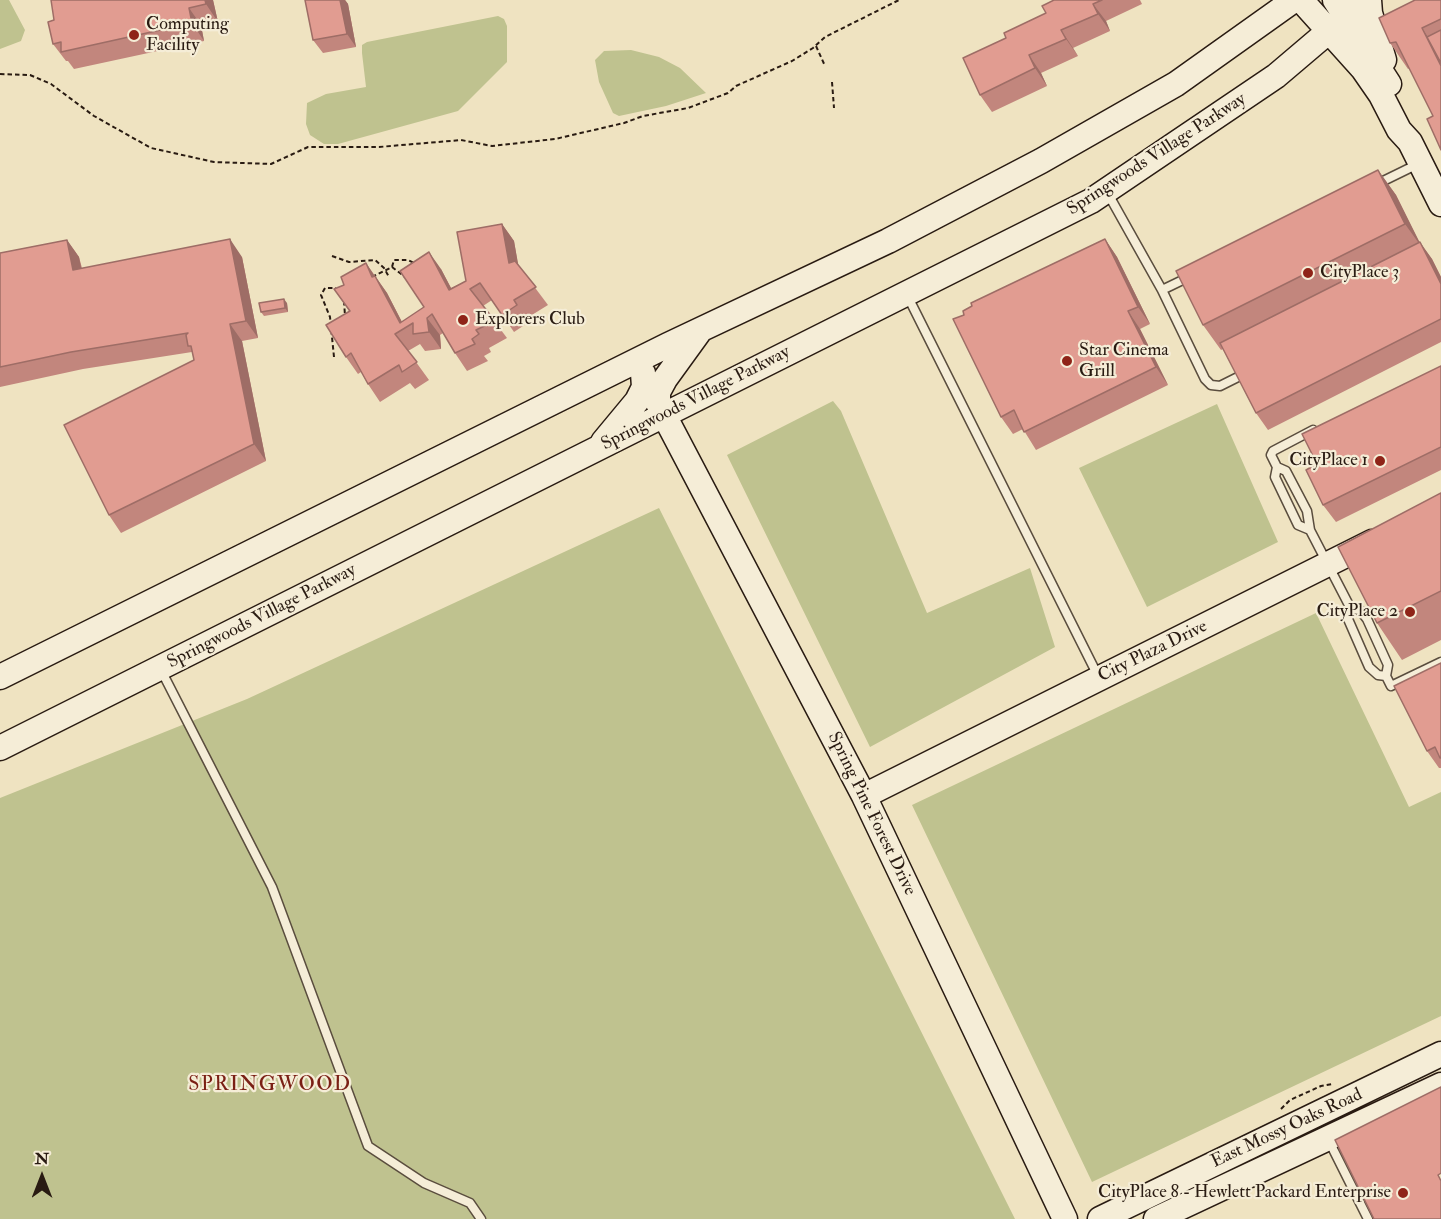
<!DOCTYPE html>
<style>
body{margin:0}
#map{position:relative;width:1441px;height:1219px;overflow:hidden;background:#efe3c1;font-family:"IM FELL Double Pica",serif}
canvas{display:block}
.north{position:absolute;left:12px;top:1147px;width:60px;height:60px;-webkit-text-stroke:4px #f5edd7;paint-order:stroke;rotate:0deg;font-size:16px;font-weight:700;line-height:24px;text-align:center;color:#291b12}
.north::after{content:'';display:block;margin:auto;width:21px;height:27px;background:#291b12;clip-path:polygon(50% 0,100% 100%,50% 72%,0 100%)}
</style>
<div id="map">
<canvas width="1441" height="1219"></canvas>
<div class="north">N</div>
</div>
<script>
const context = document.querySelector('canvas').getContext('2d');
context.lineJoin = 'round';
function paint(path, color) { context.fillStyle = color; context.fill(path, 'evenodd'); }
const toPath = rows => new Path2D(rows.map(r => 'M' + r).join(''));
function stroke(path, color, width, dash) { context.strokeStyle = color; context.lineWidth = width; context.lineCap = dash ? 'butt' : 'round'; context.setLineDash(dash || []); context.stroke(path); }
function write(font, color, halo, rows, align = 'center') {
  context.font = font + ' "IM FELL Double Pica",serif'; context.lineWidth = 4.5; context.setLineDash([]); context.textBaseline = 'middle'; context.strokeStyle = halo; context.fillStyle = color; for (const [text, x, y, turn = 0] of rows) {
    context.save(); context.translate(x, y); context.rotate((+turn || 0) * Math.PI / 180); context.textAlign = isNaN(turn) ? turn : align; if (halo) context.strokeText(text, 0, 0); context.fillText(text, 0, 0); context.restore();
  }
}
const green = toPath([
 [0,0,9,0,25,30,21,41,0,49],
 [498,16,504,19,507,26,507,62,458,111,338,144,324,144,310,135,306,124,307,103,326,94,366,87,362,53,362,45,367,42],
 [631,50,659,57,680,68,706,93,666,106,619,116,613,113,599,82,595,60,604,51],
 [833,401,841,411,927,613,1030,568,1055,647,870,747,727,455],
 [1217,404,1278,542,1147,607,1079,468],
 [659,508,1015,1219,0,1219,0,798,247,699],
 [1316,613,1409,807,1441,792,1441,1016,1092,1182,912,805]
]);
const path = toPath([
 [816,46,825,66],
 [0,74,30,75,51,84,94,116,151,148,214,162,271,164,308,147,379,147,461,140,492,146,555,139,624,123,643,116,688,108,728,93,736,86,792,61,813,48,825,37,899,0],
 [832,82,834,108],
 [332,256,349,262,375,260,384,268,389,277],
 [392,267,405,277],
 [372,277,392,267,394,260,408,260,414,263],
 [344,301,345,316],
 [334,357,330,317,321,295,325,288,336,288],
 [1281,1109,1290,1100,1321,1086,1332,1084]
]);
const lane = toPath([
 [1375,185,1420,163],
 [1107,192,1162,290,1205,379,1211,385,1220,386,1240,376],
 [1162,290,1191,276],
 [907,295,1099,678],
 [1277,467,1271,455,1273,451,1313,430],
 [1310,530,1298,525,1275,477,1277,467,1286,471,1307,511,1310,530,1351,609,1348,619,1369,667,1378,675,1386,676,1388,665,1367,619,1360,610,1351,609],
 [161,670,272,887,368,1146,424,1183,470,1203,481,1219],
 [1386,676,1391,686,1441,662],
 [1328,1139,1368,1219]
]);
const secondary = toPath([
 [1301,0,1363,69,1381,95,1399,130,1410,142,1441,204],
 [1335,0,1389,84],
 [1369,0,1370,13,1384,60],
 [658,403,658,392,665,379,699,332],
 [664,415,864,796,1065,1219],
 [603,442,637,401,644,387,643,373],
 [0,677,668,345,888,241,1041,161,1176,84,1294,0],
 [0,748,1091,201,1276,76,1329,31,1360,0],
 [864,796,1372,542],
 [1100,1219,1441,1054],
 [1156,1219,1441,1085]
]);
const wall = toPath([
 [213,0,218,22,201,25,204,41,74,69,68,61,66,61,53,44],
 [305,0,345,0,348,4,356,47,323,53,313,40],
 [1054,0,1140,0,1142,4,1106,21,1110,31,1073,48,1078,56,1041,73,1047,86,992,112,980,95,1006,38,1046,13],
 [1441,0,1441,150,1433,116,1410,68,1408,69,1390,43],
 [1378,170,1396,195,1419,242,1432,259,1441,277,1441,342,1268,430,1256,413,1223,349,1221,350,1203,325],
 [502,224,514,241,518,265,548,305,527,318,529,322,514,332,492,300,483,306,507,338,489,348,491,352,484,356,488,361,467,371,455,353,443,333,440,335,441,349,425,351,420,344,408,351,429,380,415,389,410,383,380,402,368,384,361,372,358,374,346,357,349,311,334,289,344,285,366,263,387,293,402,322,424,307,441,269,451,288,466,281],
 [1105,239,1117,257,1150,324,1140,329,1168,385,1036,450,1023,429,1013,434,1001,417,964,315],
 [67,240,79,257,82,268,242,257,258,338,242,341,266,461,121,533,109,515,194,360,192,352,83,369,0,387,0,253],
 [287,303,288,312,264,316,261,312],
 [1441,366,1441,470,1336,522,1323,505,1317,464],
 [1441,493,1441,640,1402,660,1377,623],
 [1441,663,1441,768,1439,768,1427,751]
]);
const shadedWall = toPath([
 [205,0,213,0,218,22,206,4],
 [340,0,345,0,348,4,356,47,347,34],
 [1093,4,1106,21,1110,31,1098,14],
 [189,8,201,25,204,41,192,23],
 [1422,28,1441,57,1441,66],
 [1061,30,1073,48,1078,56,1066,39],
 [1029,55,1041,73,1047,86,1035,68],
 [1378,170,1396,195,1423,249,1405,224],
 [502,224,514,241,521,280,509,263],
 [230,239,242,257,258,338,246,321],
 [1105,239,1117,257,1150,324,1138,307],
 [67,240,79,257,85,287,73,270],
 [1420,242,1432,259,1441,277,1441,284],
 [429,252,441,269,461,307,449,290],
 [366,263,378,281,372,277],
 [375,276,387,293,405,328,400,323],
 [284,299,287,303,288,312,285,308],
 [1128,311,1140,329,1168,385,1156,367],
 [427,318,440,335,441,349,429,332],
 [230,324,242,341,266,461,254,444]
]);
const building = toPath([
 [51,0,205,0,206,4,189,8,192,23,61,52,61,42,53,44,48,22,54,20,51,0],
 [305,0,340,0,347,34,313,40,305,0],
 [1054,0,1102,0,1093,4,1098,14,1061,30,1066,39,1029,55,1035,68,980,95,963,58,1006,38,1004,33,1046,13,1042,6,1054,0],
 [1415,0,1441,0,1441,19,1422,28,1441,66,1441,150,1427,119,1433,116,1396,42,1390,43,1379,18,1415,0],
 [1441,30,1441,63,1427,37,1441,30],
 [1378,170,1405,224,1203,325,1176,271,1378,170],
 [502,224,509,263,515,261,536,287,514,300,517,305,502,315,480,283,470,289,495,321,476,330,479,334,472,339,475,344,455,353,432,314,427,318,429,332,413,334,413,323,395,334,417,362,402,372,399,365,368,384,351,353,346,357,326,325,350,311,334,289,344,285,341,277,366,263,372,277,375,276,400,323,424,307,400,271,429,252,449,290,466,281,457,232,502,224],
 [230,239,246,321,230,324,254,444,109,515,64,425,194,360,191,346,188,346,186,335,188,333,71,352,0,367,0,253,67,240,73,270,230,239],
 [1105,239,1138,307,1128,311,1156,367,1024,432,1014,410,1001,417,953,319,964,315,963,311,972,306,971,303,1105,239],
 [1420,242,1441,284,1441,319,1256,413,1220,343,1420,242],
 [284,299,285,308,261,312,259,303,284,299],
 [1441,366,1441,447,1323,505,1306,470,1317,464,1302,434,1441,366],
 [1441,493,1441,591,1377,623,1338,547,1441,493],
 [1441,663,1441,758,1440,758,1435,747,1427,751,1394,686,1441,663],
 [1441,1087,1441,1173,1438,1175,1441,1181,1441,1219,1374,1219,1335,1140,1441,1087]
]);
const markers = [
 [134,35,6,"#8f2418"],
 [1308,273,6,"#8f2418"],
 [463,320,6,"#8f2418"],
 [1067,361,6,"#8f2418"],
 [1380,461,6,"#8f2418"],
 [1410,612,6,"#8f2418"],
 [1403,1193,6,"#8f2418"]
];
const poiNames = [
 ["Computing",146,25],
 ["Facility",146,46],
 ["CityPlace 3",1320,273],
 ["Explorers Club",475,320],
 ["Star Cinema",1079,351],
 ["Grill",1079,372],
 ["CityPlace 1",1368,461,"right"],
 ["CityPlace 2",1398,612,"right"],
 ["CityPlace 8 - Hewlett Packard Enterprise",1391,1193,"right"]
];
const streetNames = [
 ["Springwoods Village Parkway",1157,155,-33],
 ["Springwoods Village Parkway",696,399,-27],
 ["Springwoods Village Parkway",262,617,-27],
 ["City Plaza Drive",1153,652,-26],
 ["Spring Pine Forest Drive",871,814,64],
 ["East Mossy Oaks Road",1287,1129,-25]
];
const neighbourhoodNames = [
 ["SPRINGWOOD",270,1086]
];
paint(green, '#bfc28f');
stroke(lane, '#5a4d3e', 11);
stroke(secondary, '#291b12', 27);
stroke(path, '#291b12', 2, [4.5, 3]);
stroke(lane, '#f5edd7', 8);
stroke(secondary, '#f5edd7', 24);
paint(wall, '#c2867d');
paint(shadedWall, '#9e6d66');
paint(building, '#e19c91');
stroke(building, '#9e6d66', 1.5);
for (const [x, y, r, color] of markers) { const dot = new Path2D(); dot.arc(x, y, r, 0, 2 * Math.PI); context.fillStyle = color; context.fill(dot); stroke(dot, '#f5edd7', 2); }
write('18px', '#291b12', '#f5edd7', poiNames, 'left');
write('18px', '#291b12', '#f5edd7', streetNames);
context.letterSpacing = '1.5px';
write('20px', '#7a1f14', '#f5edd7', neighbourhoodNames);
context.letterSpacing = '0px';
</script>
